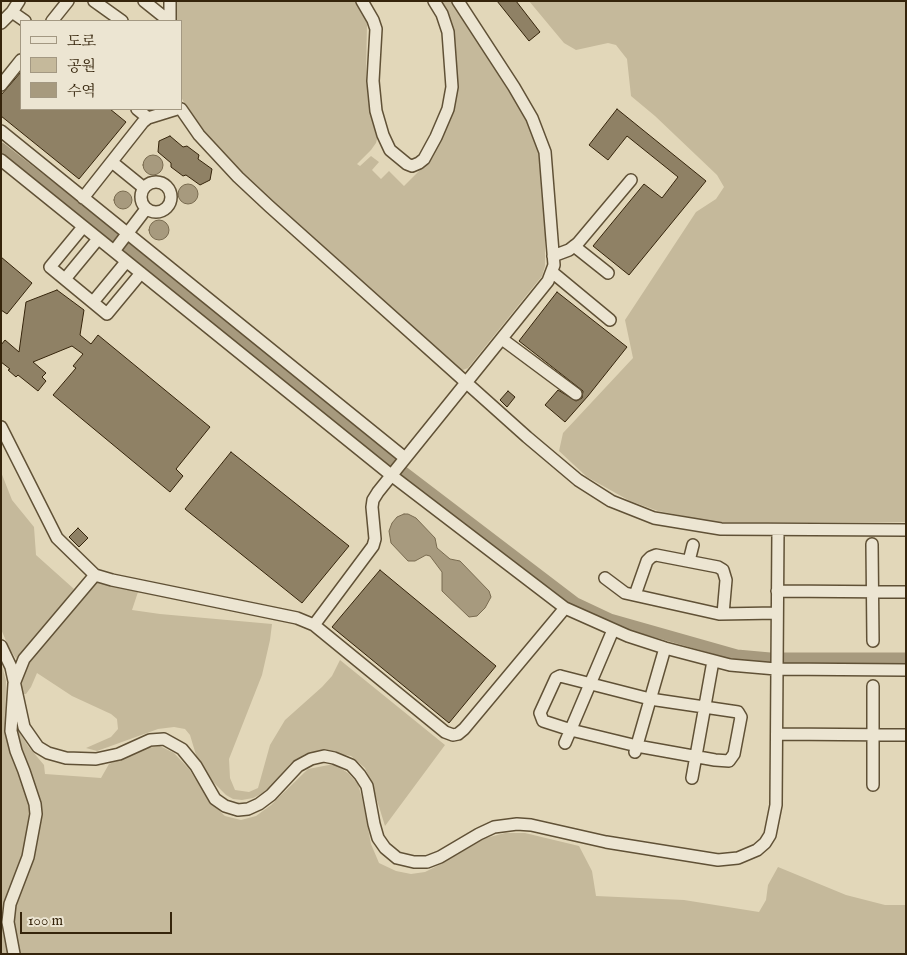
<!DOCTYPE html>
<meta charset="utf-8">
<style>
body{margin:0}
#map{position:relative;width:907px;height:955px;overflow:hidden;background:#e2d7b9;font-family:"IM FELL English","Noto Serif KR",serif}
canvas{display:block}
.frame{position:absolute;inset:0;border:2px solid #35240b;pointer-events:none}
.legend{position:absolute;left:20px;top:20px;width:162px;height:90px;box-sizing:border-box;background:#ece5d2;border:1px solid #a39882;margin:0;padding:6px 9px;list-style:none;font-size:15px;color:#35240b}
.legend li{display:flex;align-items:center;gap:10px;height:25px}
.legend b{width:25px;border:1px solid #a39882}
.scale{position:absolute;left:20px;top:912px;width:152px;height:22px;box-sizing:border-box;border:2px solid #35240b;border-top:0;padding-left:6px;font-size:15px;line-height:18px;white-space:nowrap;color:#35240b;-webkit-text-stroke:4px #ece5d2;paint-order:stroke}
</style>
<div id="map">
<canvas width="907" height="955"></canvas>
<div class="frame"></div>
<ul class="legend">
<li><b style="height:6px;background:#ece5d2"></b>도로</li>
<li><b style="height:14px;background:#c5b99b"></b>공원</li>
<li><b style="height:14px;background:#a79a7e"></b>수역</li>
</ul>
<div class="scale">100 m</div>
</div>
<script>
const context = document.querySelector('canvas').getContext('2d');
context.lineJoin = 'round';
function paint(path, color) { context.fillStyle = color; context.fill(path, 'evenodd'); }
const toPath = rows => new Path2D(rows.map(r => 'M' + r).join(''));
function stroke(path, color, width, dash) { context.strokeStyle = color; context.lineWidth = width; context.lineCap = dash ? 'butt' : 'round'; context.setLineDash(dash || []); context.stroke(path); }
const green = toPath([
 [176,1,355,1,365,15,367,24,366,75,368,100,377,139,376,143,371,150,357,164,360,166,371,156,379,162,372,170,381,179,389,171,404,186,433,157,450,113,455,87,438,1,451,1,524,115,534,136,540,157,545,222,545,266,542,276,468,368,460,371,241,174,208,136,186,106,181,97,181,21,176,21],
 [529,1,906,1,906,522,715,522,658,511,630,501,587,477,559,451,563,433,633,358,625,320,696,212,716,199,724,187,717,175,655,116,631,96,627,59,616,45,608,43,576,50,564,43],
 [1,472,12,500,34,527,36,555,74,589,17,660,9,648,1,629],
 [99,581,138,592,132,610,160,614,272,624,270,640,262,675,229,759,230,778,235,790,249,792,258,788,270,745,285,720,322,687,332,676,340,660,445,745,385,826,372,784,365,768,351,756,321,751,305,754,290,764,276,781,263,793,253,798,242,800,233,799,226,795,204,773,199,765,190,735,185,729,174,727,158,729,97,751,86,748,111,737,118,729,117,719,111,714,72,696,37,673,31,687,26,694,20,694,19,687,23,671,31,659,93,585],
 [1,662,6,681,5,733,29,801,29,821,23,853,3,912,3,933,8,954,1,954],
 [17,720,21,735,28,746,44,765,45,774,101,778,109,764,147,748,160,746,174,753,189,769,211,803,225,816,241,820,256,816,271,805,308,769,334,764,348,773,358,784,362,798,371,844,379,863,396,871,411,874,425,872,439,865,486,838,505,833,525,833,579,846,592,871,596,896,684,900,759,912,766,900,768,885,778,867,846,895,885,905,906,905,906,954,20,954,13,918,13,907,41,805,36,787,16,740]
]);
const water = toPath([
 '143 165a10 10 0 1 1 20 0a10 10 0 1 1-20 0Z',
 '178 194a10 10 0 1 1 20 0a10 10 0 1 1-20 0Z',
 '114 200a9 9 0 1 1 18 0a9 9 0 1 1-18 0Z',
 '149 230a10 10 0 1 1 20 0a10 10 0 1 1-20 0Z',
 [404,514,408,514,416,518,435,538,437,548,450,559,460,561,489,591,491,597,485,608,477,616,469,617,442,591,442,572,430,556,426,555,415,561,408,561,391,543,389,531,392,523,397,517,404,514]
]);
const canal = toPath([
 [1,148,112,235,391,462,576,603,610,619,737,655,770,658,906,658]
]);
const building = toPath([
 [497,1,516,1,540,32,529,41,497,1],
 [21,72,21,109,110,109,126,122,79,179,1,116,1,95,21,72],
 [617,109,706,181,629,275,593,246,644,184,662,198,678,177,627,136,608,160,589,145,617,109],
 [170,136,183,147,187,146,199,155,198,159,212,169,210,180,200,185,186,175,183,176,171,167,171,163,158,152,159,141,170,136],
 [1,257,32,283,7,314,1,310,1,257],
 [57,290,84,310,80,335,91,344,98,335,210,427,176,469,183,476,170,492,53,395,76,368,73,366,83,354,72,346,33,362,46,373,42,377,46,381,38,391,18,375,16,377,8,370,10,369,1,362,1,345,5,340,19,352,26,302,57,290],
 [557,292,627,347,588,396,565,422,545,405,558,390,576,401,582,398,583,391,519,341,557,292],
 [508,391,515,397,507,407,500,400,508,391],
 [231,452,349,546,302,603,185,509,231,452],
 [78,528,88,538,79,547,69,537,78,528],
 [380,570,496,666,449,723,332,627,380,570]
]);
const minor = toPath([
 [94,1,122,21],
 [144,1,169,21],
 [170,1,170,21],
 [362,1,373,20,376,29,373,81,376,111,383,135,390,150,407,164,412,166,419,163,424,159,436,137,448,109,452,87,448,32,442,14,434,1],
 [12,12,25,21],
 [52,21,68,1],
 [1,23,12,12,19,1],
 [1,85,21,60],
 [137,109,148,118],
 [181,109,199,135,238,177,269,206,527,437,578,480,611,501,654,518,721,529,906,530],
 [1,131,405,458],
 [1,160,391,475,565,608,628,636,665,648,730,665,776,669,906,670],
 [112,162,144,188],
 '141 197a15 15 0 1 1 30 0a15 15 0 1 1-30 0Z',
 [83,198,143,122,148,118,177,109],
 [83,227,50,267,107,314,141,273],
 [574,246,608,273],
 [114,251,146,209],
 [553,256,569,250,578,243,631,180],
 [552,272,610,320],
 [65,279,98,239],
 [93,302,126,262],
 [502,339,576,394],
 [1,427,57,538,95,575,112,580,297,618,314,625,445,732,453,735,458,734,464,729,565,608],
 [872,544,873,641],
 [689,561,693,545],
 [605,578,625,593,719,614,777,613],
 [777,591,906,592],
 [635,595,647,561,651,557,656,555,718,567,723,570,726,580,723,614],
 [314,625,373,546,375,539,372,507,373,500,378,492,548,281,554,265,545,152,532,118,514,87,458,1],
 [1,646,11,667,24,727,38,747,48,753,66,758,96,759,119,754,150,740,164,739,182,749,196,766,215,799,225,806,238,810,248,809,259,804,271,795,298,766,311,759,324,756,334,758,351,765,360,775,367,786,374,824,378,838,385,848,397,858,414,862,427,862,440,857,479,834,494,827,517,824,531,825,606,842,718,860,738,858,757,850,765,843,770,835,776,805,778,530],
 [560,676,650,699,738,712,741,717,734,754,729,761,715,760,637,746,571,730,543,721,540,713,556,678,560,676],
 [873,686,873,785],
 [777,734,906,735],
 [565,743,613,630],
 [635,752,665,648],
 [692,778,713,661],
 [14,954,8,922,10,904,28,857,36,814,35,804,24,771,16,751,11,731,14,684,24,659,95,575]
]);
paint(green, '#c5b99b');
paint(water, '#a79a7e');
stroke(water, '#796b50', 1);
stroke(canal, '#a79a7e', 11);
paint(building, '#8f8165');
stroke(building, '#35240b', 1);
stroke(minor, '#605136', 14);
stroke(minor, '#ece5d2', 11);
</script>
